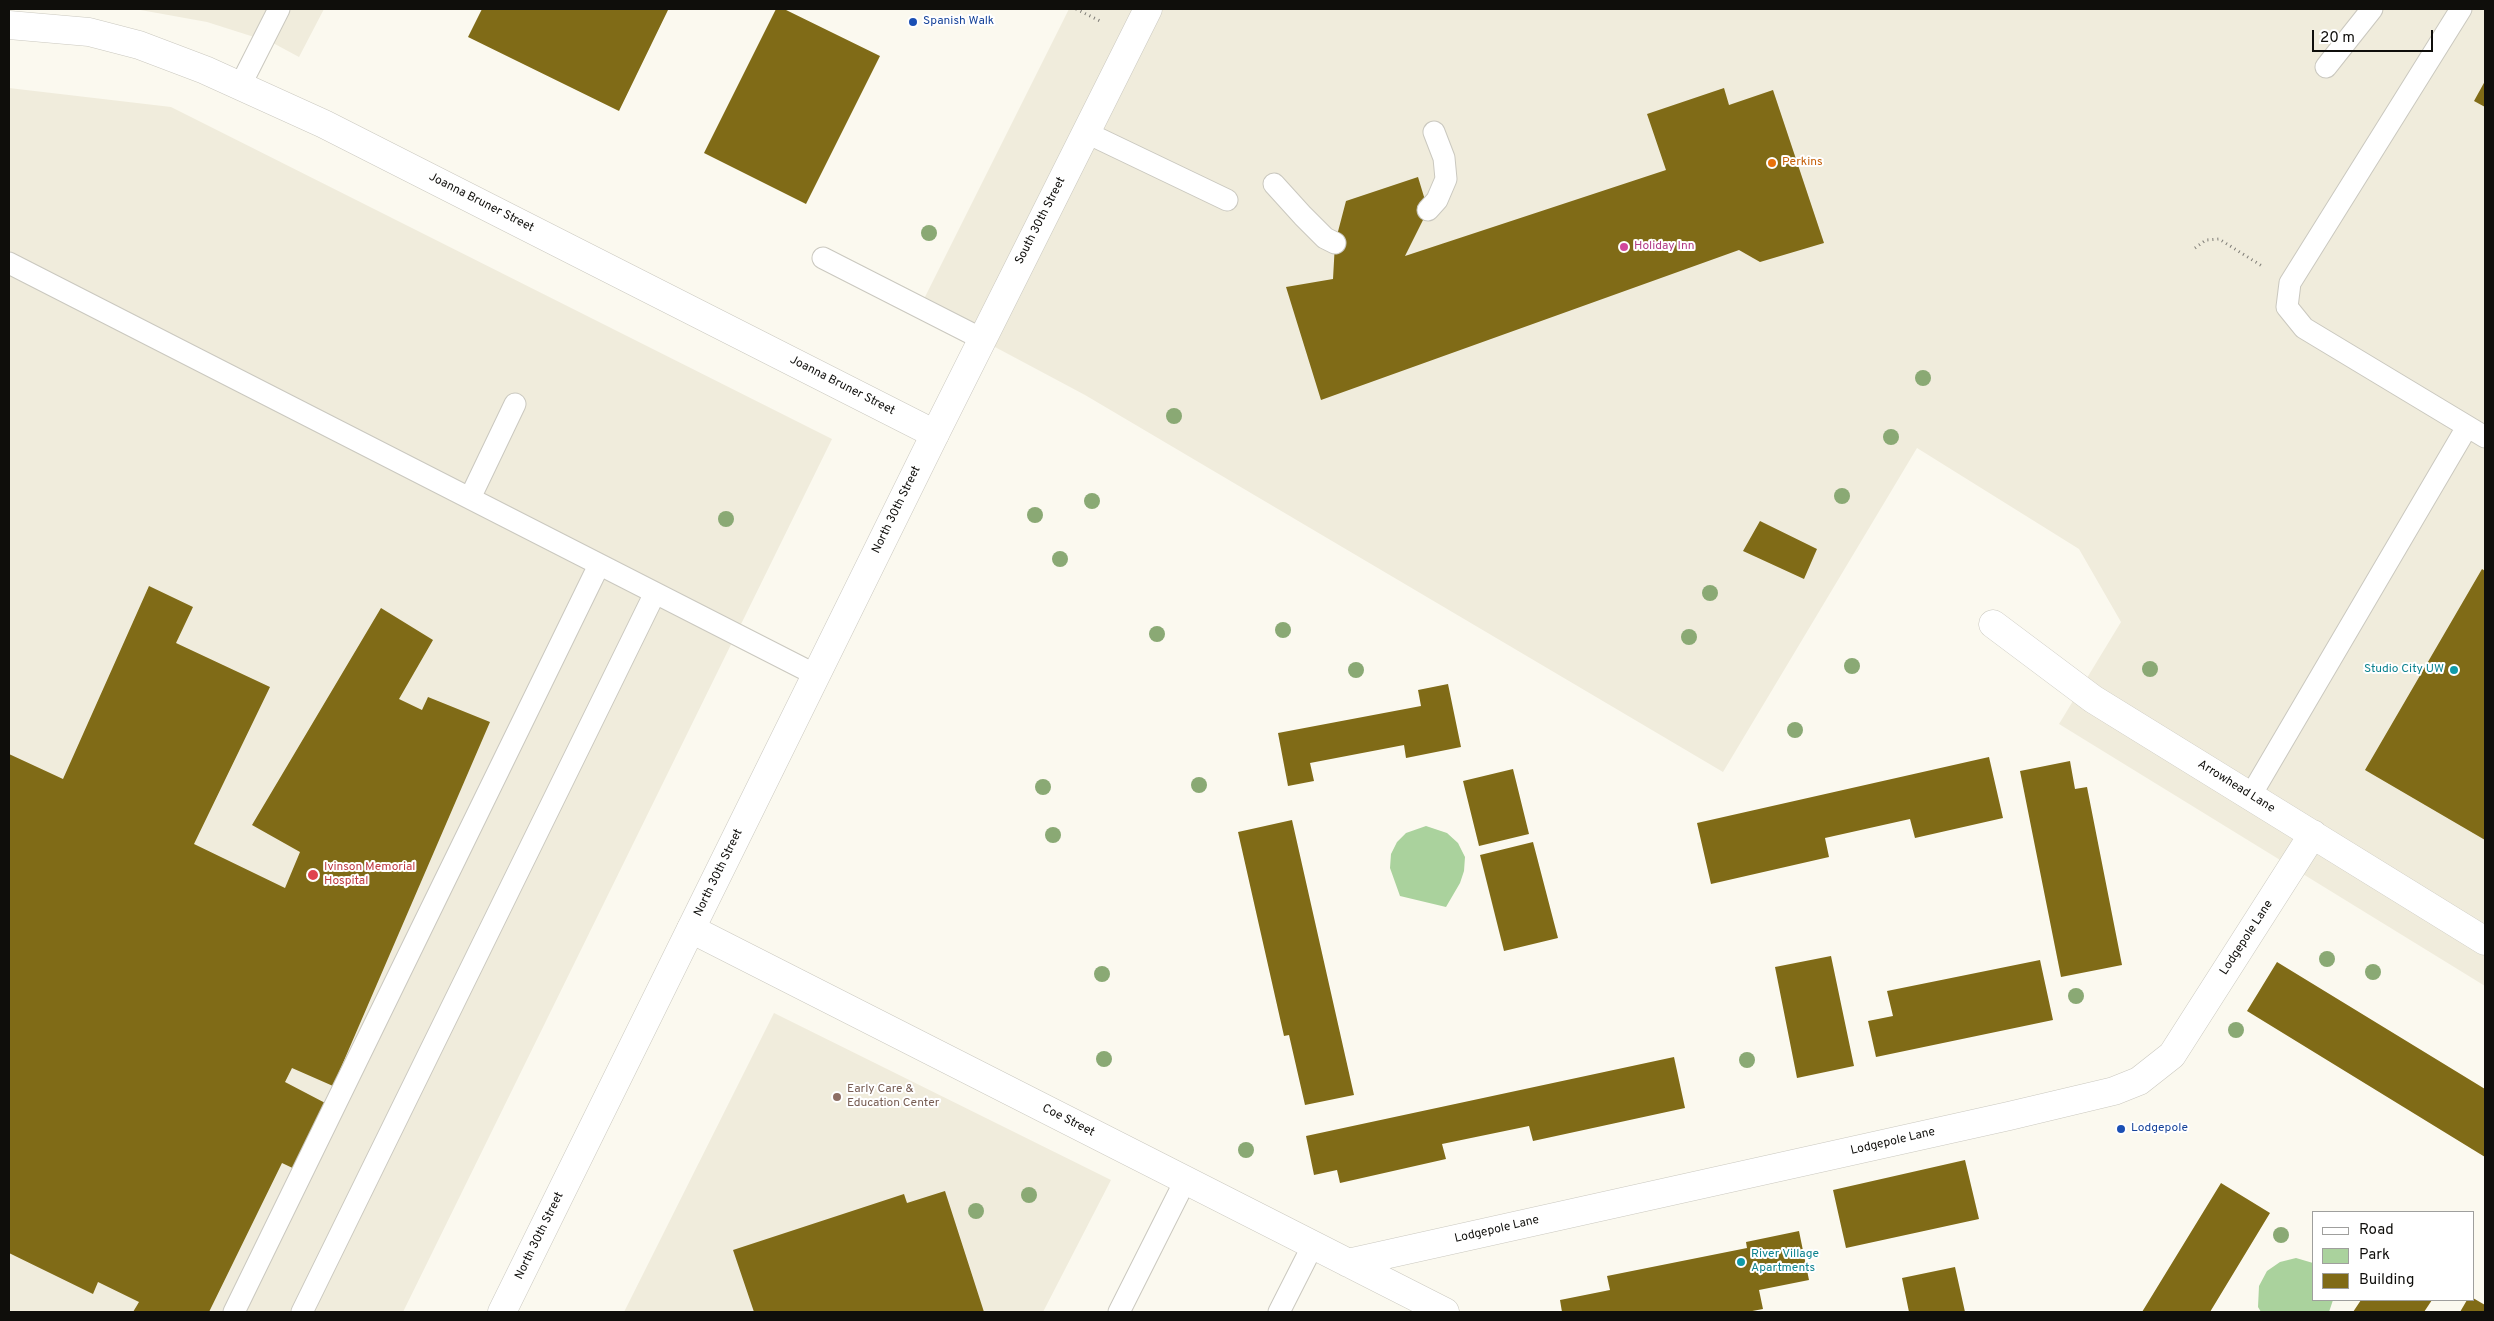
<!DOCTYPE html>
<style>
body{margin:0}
#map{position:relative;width:2494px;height:1321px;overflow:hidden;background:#fbf9ef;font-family:Overpass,sans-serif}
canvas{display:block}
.frame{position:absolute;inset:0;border:10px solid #0f0e0b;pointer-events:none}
.legend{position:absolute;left:2312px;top:1211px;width:162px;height:90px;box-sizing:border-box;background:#fff;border:1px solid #9f9f9d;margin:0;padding:6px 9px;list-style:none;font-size:15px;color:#0f0e0b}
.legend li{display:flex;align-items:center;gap:10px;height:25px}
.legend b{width:25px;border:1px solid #9f9f9d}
.scale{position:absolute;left:2312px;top:30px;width:121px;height:22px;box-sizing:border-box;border:2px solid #0f0e0b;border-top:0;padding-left:6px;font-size:15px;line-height:18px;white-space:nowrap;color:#0f0e0b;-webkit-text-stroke:4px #fff;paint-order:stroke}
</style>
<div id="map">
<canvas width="2494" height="1321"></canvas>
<div class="frame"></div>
<ul class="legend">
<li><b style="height:6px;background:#fff"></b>Road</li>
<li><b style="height:14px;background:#aad29d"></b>Park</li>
<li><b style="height:14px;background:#806b17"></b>Building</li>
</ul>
<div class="scale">20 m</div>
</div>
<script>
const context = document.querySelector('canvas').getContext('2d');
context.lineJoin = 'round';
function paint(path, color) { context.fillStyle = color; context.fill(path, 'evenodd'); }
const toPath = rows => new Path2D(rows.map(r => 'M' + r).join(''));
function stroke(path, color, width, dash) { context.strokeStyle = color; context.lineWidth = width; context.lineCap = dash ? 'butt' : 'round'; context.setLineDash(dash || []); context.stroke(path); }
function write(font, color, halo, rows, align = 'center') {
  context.font = font + ' Overpass,sans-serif'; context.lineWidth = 4; context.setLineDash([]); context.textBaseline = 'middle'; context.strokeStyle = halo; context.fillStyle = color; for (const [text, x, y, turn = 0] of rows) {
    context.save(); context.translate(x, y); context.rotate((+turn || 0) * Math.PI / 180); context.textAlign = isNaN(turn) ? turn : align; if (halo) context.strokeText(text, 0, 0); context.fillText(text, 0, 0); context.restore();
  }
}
const built = toPath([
 [135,9,324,9,299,57,273,43,207,22],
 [1069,9,2485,9,2485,986,2059,724,2121,622,2079,549,1917,448,1723,772,1085,395,920,307],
 [9,88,171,107,832,439,403,1312,9,1312],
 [774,1013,1111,1180,1043,1312,624,1312]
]);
const green = toPath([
 [1426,826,1447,833,1458,843,1465,857,1464,871,1460,883,1446,907,1400,896,1390,868,1391,854,1397,842,1406,833],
 [2296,1258,2313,1263,2313,1300,2333,1300,2329,1312,2261,1312,2258,1307,2259,1286,2267,1271,2280,1262]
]);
const building = toPath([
 [482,9,665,9,668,10,619,111,468,37],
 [776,9,784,9,880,56,806,204,704,153],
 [2485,81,2485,107,2474,101],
 [1724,88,1729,105,1773,90,1824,243,1760,262,1739,250,1321,400,1286,287,1333,279,1335,243,1346,201,1418,177,1428,210,1405,256,1666,170,1647,114],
 [1760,521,1817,549,1804,579,1743,551],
 [2482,569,2485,571,2485,840,2365,770],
 [149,586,193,607,176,643,270,687,194,844,285,888,300,852,252,825,381,608,433,640,399,699,422,710,428,697,490,722,333,1086,292,1068,285,1082,329,1105,301,1172,282,1163,209,1312,133,1312,139,1302,98,1282,93,1294,9,1253,9,754,63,779],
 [1448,684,1461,747,1406,758,1404,745,1310,763,1314,781,1288,786,1278,733,1421,706,1418,690],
 [1989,757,2003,818,1915,838,1910,819,1825,838,1829,857,1711,884,1697,823],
 [2070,761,2075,789,2087,787,2122,965,2061,977,2020,771],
 [1513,769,1529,834,1479,846,1463,781],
 [1292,820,1354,1095,1305,1105,1289,1035,1284,1036,1238,832],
 [1533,842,1558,938,1504,951,1480,855],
 [1831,956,1854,1066,1797,1078,1775,967],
 [2040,960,2053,1020,1876,1057,1868,1021,1893,1016,1887,991],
 [2277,962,2485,1089,2485,1157,2247,1011],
 [1674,1057,1685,1108,1533,1141,1529,1126,1442,1144,1446,1159,1340,1183,1337,1170,1314,1175,1306,1136],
 [1965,1160,1979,1219,1846,1248,1833,1190],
 [2221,1183,2270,1213,2210,1312,2142,1312],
 [945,1191,984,1312,754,1312,733,1250,904,1194,907,1203],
 [1799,1231,1809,1280,1759,1290,1763,1309,1747,1312,1562,1312,1560,1300,1610,1290,1607,1276,1747,1248,1746,1242],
 [1955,1267,1965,1312,1909,1312,1902,1278],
 [2473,1298,2485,1305,2485,1312,2460,1312,2467,1300,2473,1300],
 [2361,1300,2432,1300,2424,1312,2353,1312]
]);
const path = toPath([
 [1076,9,1102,22],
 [2195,248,2206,240,2219,239,2262,266]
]);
const lane = toPath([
 [2461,9,2290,283,2287,307,2304,328,2485,437],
 [2326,67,2372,9],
 [240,86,279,9],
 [1085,132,1227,200],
 [1274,184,1303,216,1325,238,1335,243],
 [1428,210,1437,200,1446,179,1444,158,1434,132],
 [823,258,982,339],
 [9,263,816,675],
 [470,498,515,404],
 [2251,795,2467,427],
 [234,1312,599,565],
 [302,1312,655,593],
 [1119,1312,1185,1181],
 [1279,1312,1313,1245]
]);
const street = toPath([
 [9,25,89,32,139,45,205,70,324,124,935,434],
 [1993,624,2093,699,2485,941],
 [691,929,1445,1312],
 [1348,1263,2009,1116,2114,1091,2139,1081,2172,1055,2313,834]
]);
const secondary = toPath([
 [502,1312,935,434,1148,9]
]);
const trees = [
 [929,233],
 [1923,378],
 [1174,416],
 [1891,437],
 [1842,496],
 [1092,501],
 [1035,515],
 [726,519],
 [1060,559],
 [1710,593],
 [1283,630],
 [1157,634],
 [1689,637],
 [1852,666],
 [2150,669],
 [1356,670],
 [1795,730],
 [1199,785],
 [1043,787],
 [1053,835],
 [2327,959],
 [2373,972],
 [1102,974],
 [2076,996],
 [2236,1030],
 [1104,1059],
 [1747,1060],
 [1246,1150],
 [1029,1195],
 [976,1211],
 [2281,1235]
];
const markers = [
 [913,22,5,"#1a4fb4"],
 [1772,163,5,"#e8710a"],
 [1624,247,5,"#d1479c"],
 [2454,670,5,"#0f9aa8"],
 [313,875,6,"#e0444e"],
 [837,1097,5,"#8d6e63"],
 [2121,1129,5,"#1a4fb4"],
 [1741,1262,5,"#0f9aa8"]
];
const transitNames = [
 ["Spanish Walk",923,22],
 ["Lodgepole",2131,1129]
];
const foodNames = [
 ["Perkins",1782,163]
];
const streetNames = [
 ["Joanna Bruner Street",481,203,27],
 ["South 30th Street",1041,221,-63],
 ["Joanna Bruner Street",842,386,27],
 ["North 30th Street",897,510,-64],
 ["Arrowhead Lane",2236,787,32],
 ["North 30th Street",719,873,-64],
 ["Lodgepole Lane",2247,938,-57],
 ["Coe Street",1068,1121,27],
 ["Lodgepole Lane",1893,1142,-13],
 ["Lodgepole Lane",1497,1230,-13],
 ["North 30th Street",540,1236,-64]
];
const hotelNames = [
 ["Holiday Inn",1634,247]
];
const cultureNames = [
 ["Studio City UW",2444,670],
 ["River Village",1751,1255,"left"],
 ["Apartments",1751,1269,"left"]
];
const healthNames = [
 ["Ivinson Memorial",324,868],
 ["Hospital",324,882]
];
const educationNames = [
 ["Early Care &",847,1090],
 ["Education Center",847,1104]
];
paint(built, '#f0ecdc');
paint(green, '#aad29d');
paint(building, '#806b17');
stroke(lane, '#cac8bf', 23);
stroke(street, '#cac8bf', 29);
stroke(secondary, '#cac8bf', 29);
stroke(path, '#7d7b75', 3, [1, 4]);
stroke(lane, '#fff', 21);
stroke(street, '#fff', 28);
stroke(secondary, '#fff', 28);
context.fillStyle = '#8aa974';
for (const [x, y] of trees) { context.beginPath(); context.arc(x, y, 8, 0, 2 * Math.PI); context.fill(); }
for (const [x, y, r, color] of markers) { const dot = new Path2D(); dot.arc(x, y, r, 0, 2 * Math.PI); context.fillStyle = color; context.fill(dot); stroke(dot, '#fff', 2); }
write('12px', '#164399', '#fff', transitNames, 'left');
write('12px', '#c56008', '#fff', foodNames, 'left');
write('12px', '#0f0e0b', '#fff', streetNames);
write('12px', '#b23c85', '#fff', hotelNames, 'left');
write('12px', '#0d838f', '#fff', cultureNames, 'right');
write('12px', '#be3a42', '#fff', healthNames, 'left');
write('12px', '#785e54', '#fff', educationNames, 'left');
</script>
